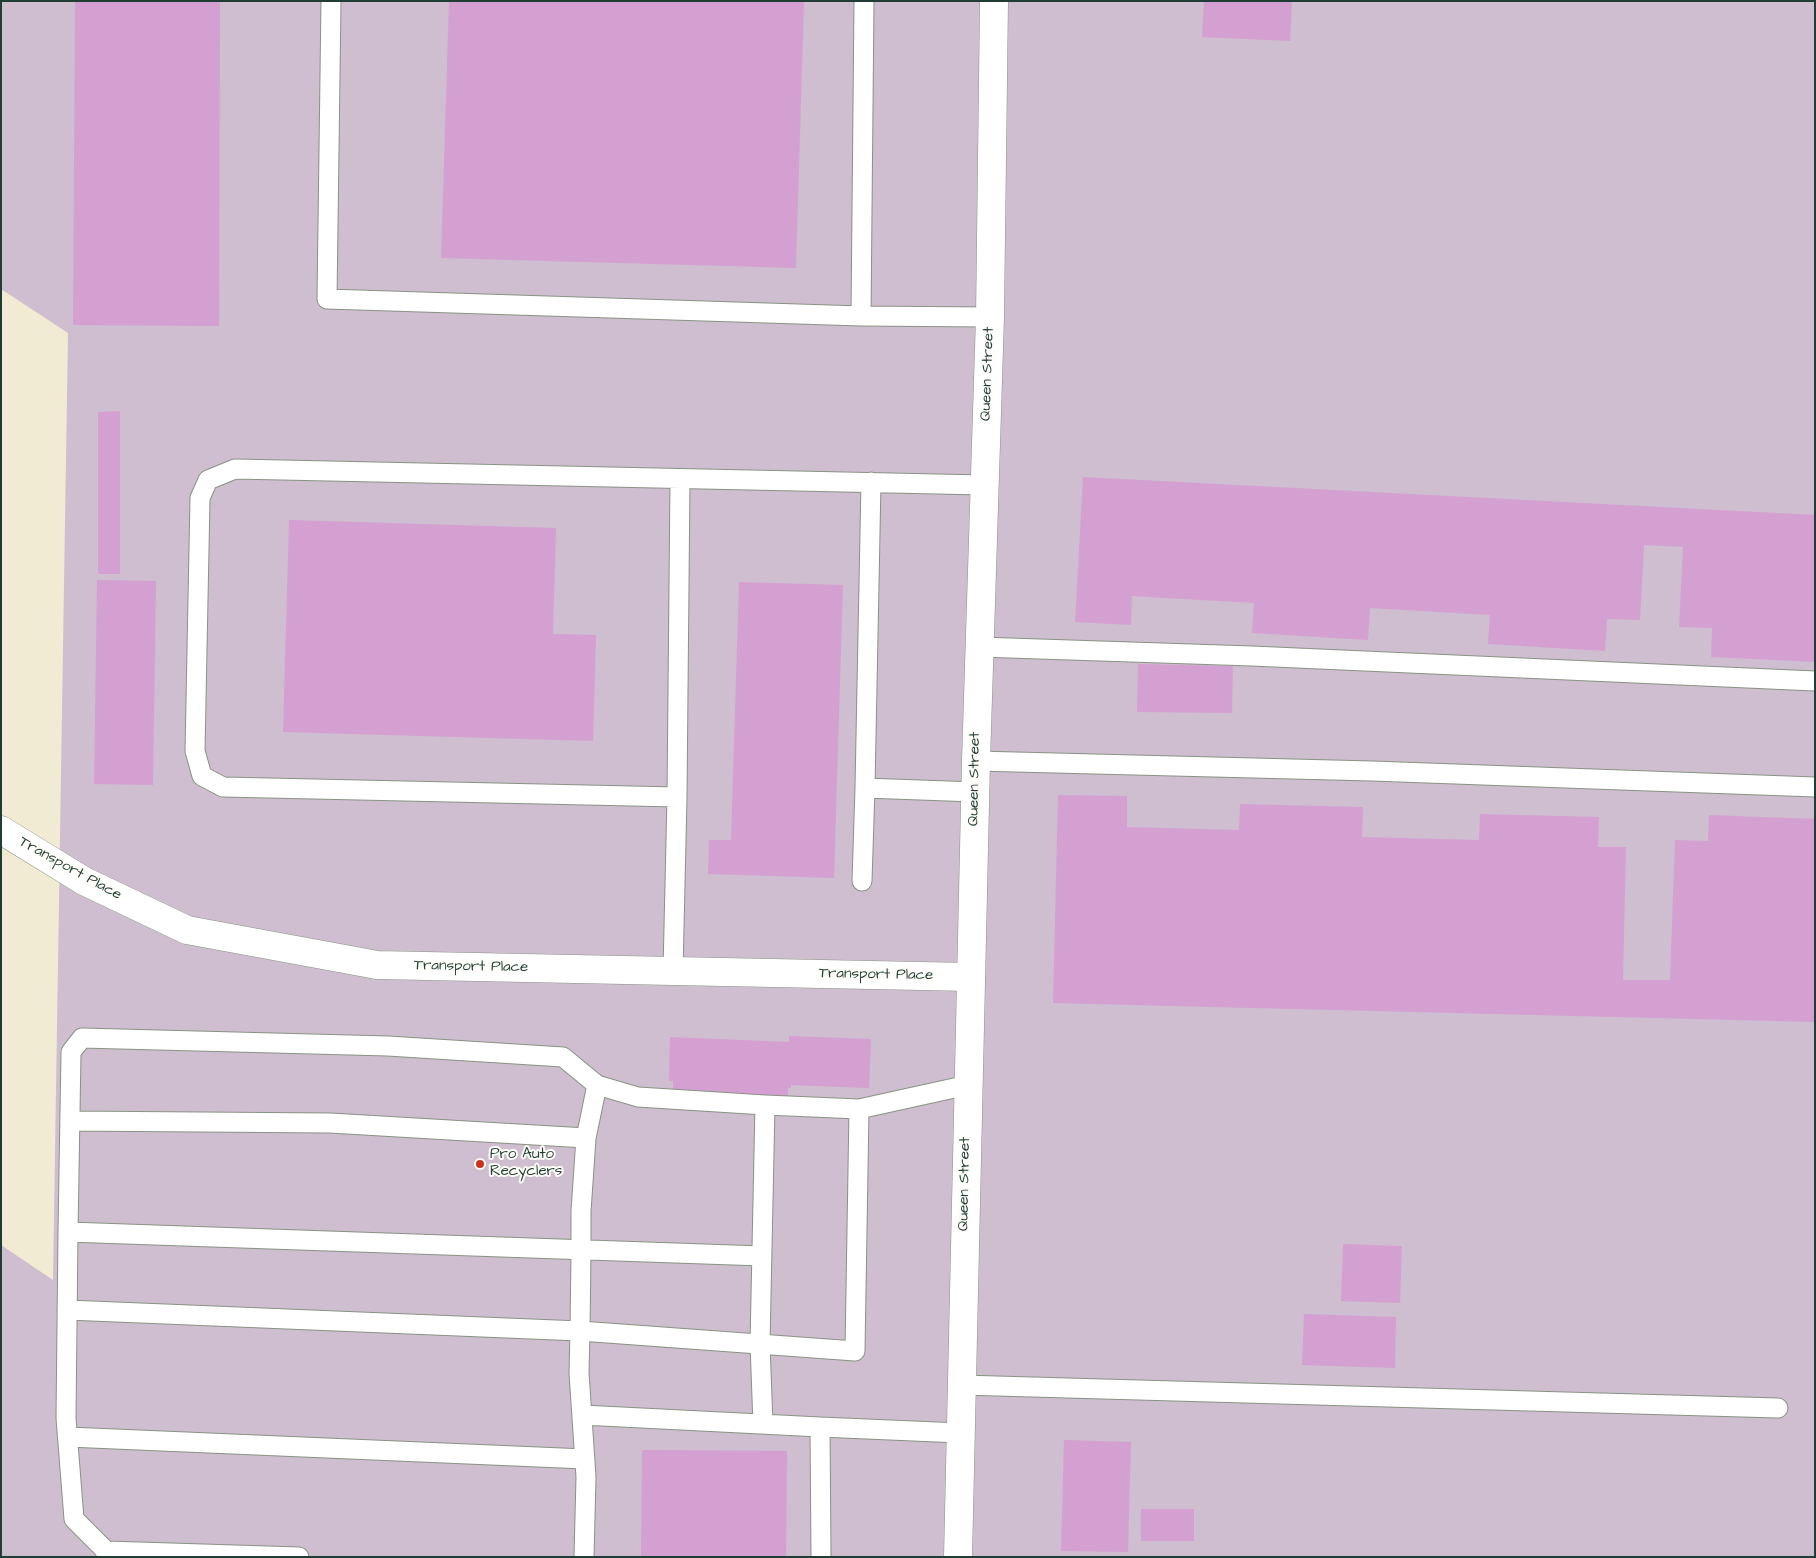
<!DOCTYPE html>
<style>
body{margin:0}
#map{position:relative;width:1816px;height:1558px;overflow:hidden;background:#f0ebd2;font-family:"Architects Daughter",sans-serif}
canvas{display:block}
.frame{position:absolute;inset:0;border:2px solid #1f3d34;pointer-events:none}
</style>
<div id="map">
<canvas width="1816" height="1558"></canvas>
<div class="frame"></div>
</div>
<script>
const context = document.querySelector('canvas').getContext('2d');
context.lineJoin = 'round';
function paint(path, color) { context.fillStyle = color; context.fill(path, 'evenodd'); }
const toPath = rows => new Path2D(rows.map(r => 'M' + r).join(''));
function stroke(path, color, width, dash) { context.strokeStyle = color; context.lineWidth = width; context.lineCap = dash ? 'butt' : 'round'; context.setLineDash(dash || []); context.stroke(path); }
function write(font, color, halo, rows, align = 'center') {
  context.font = font + ' "Architects Daughter",sans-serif'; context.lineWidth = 4; context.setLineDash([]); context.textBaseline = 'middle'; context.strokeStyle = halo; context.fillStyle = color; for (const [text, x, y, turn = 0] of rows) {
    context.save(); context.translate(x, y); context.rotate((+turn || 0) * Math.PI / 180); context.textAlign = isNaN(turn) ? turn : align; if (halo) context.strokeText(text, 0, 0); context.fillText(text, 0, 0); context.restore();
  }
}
const industrial = toPath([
 [1,1,1815,1,1815,1557,1,1557,1,1245,53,1280,68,333,1,289]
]);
const building = toPath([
 [75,1,220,1,219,326,73,325],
 [449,1,804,1,796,268,441,258],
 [1204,1,1292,1,1290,41,1202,37],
 [120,411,120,574,98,574,98,412],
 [1083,477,1815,515,1815,662,1711,657,1712,628,1679,627,1683,547,1644,545,1640,620,1607,619,1605,651,1488,644,1490,615,1370,608,1368,640,1252,633,1254,603,1132,596,1131,625,1075,622],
 [289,520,556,528,553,634,596,635,593,741,283,732],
 [97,580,156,581,153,785,94,784],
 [739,582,843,585,834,878,708,874,709,840,731,840],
 [1138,664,1233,666,1232,713,1137,712],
 [1058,795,1127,796,1127,827,1239,830,1240,804,1363,807,1362,837,1479,840,1480,814,1599,817,1598,847,1626,847,1623,980,1670,980,1675,840,1708,841,1709,815,1815,819,1815,1022,1053,1003],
 [789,1036,871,1039,869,1088,791,1085,791,1088,788,1088,788,1096,673,1092,673,1081,669,1081,670,1037,789,1042],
 [1343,1244,1402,1246,1400,1303,1341,1301],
 [1304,1314,1396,1317,1395,1368,1302,1365],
 [1064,1440,1131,1442,1128,1552,1061,1551],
 [642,1450,787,1451,786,1557,641,1557],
 [1141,1509,1194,1509,1194,1541,1141,1541]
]);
const service = toPath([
 [331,1,327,299,861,316,990,317],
 [861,316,864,1],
 [871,482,865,788,975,792],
 [979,647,1252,656,1815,681],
 [976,761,1372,771,1815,787],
 [677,797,680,479],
 [862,881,865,788],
 [673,971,677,797,223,787,202,776,195,751,200,498,208,480,235,469,984,485],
 [597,1085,563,1057,388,1046,82,1038,71,1052,68,1232,762,1256],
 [859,1109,968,1085],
 [70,1121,330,1123,586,1138],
 [68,1232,66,1418,74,1519,106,1551,106,1557],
 [67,1310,580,1331,855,1351,859,1109,765,1105,638,1097,597,1085,586,1138,581,1211,581,1251,580,1331,579,1373,586,1477,584,1557],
 [961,1385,1778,1408],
 [582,1415,820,1427],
 [763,1424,760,1344,765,1105],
 [68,1437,585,1459],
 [106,1551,299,1557],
 [821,1557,820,1427,960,1433]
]);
const minor = toPath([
 [1,830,84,881,187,930,377,965,970,977]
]);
const tertiary = toPath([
 [958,1557,976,761,990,317,994,1]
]);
const markers = [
 [480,1164,5,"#c8321e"]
];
const streetNames = [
 ["Queen Street",988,374,-88],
 ["Queen Street",975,779,-89],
 ["Transport Place",70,869,29],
 ["Transport Place",471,967,1],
 ["Transport Place",876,975,1],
 ["Queen Street",965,1184,-89]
];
const poiNames = [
 ["Pro Auto",490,1155],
 ["Recyclers",490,1172]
];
paint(industrial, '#cfbdd0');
paint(building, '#d4a0d1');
stroke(service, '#889483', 21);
stroke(minor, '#889483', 29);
stroke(tertiary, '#889483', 29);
stroke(service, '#fff', 19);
stroke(minor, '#fff', 28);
stroke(tertiary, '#fff', 28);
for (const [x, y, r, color] of markers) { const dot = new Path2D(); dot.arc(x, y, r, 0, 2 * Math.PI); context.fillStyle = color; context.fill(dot); stroke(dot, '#fdfcf7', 2); }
write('15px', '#1f3d34', '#fdfcf7', streetNames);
write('15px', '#1f3d34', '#fdfcf7', poiNames, 'left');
</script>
